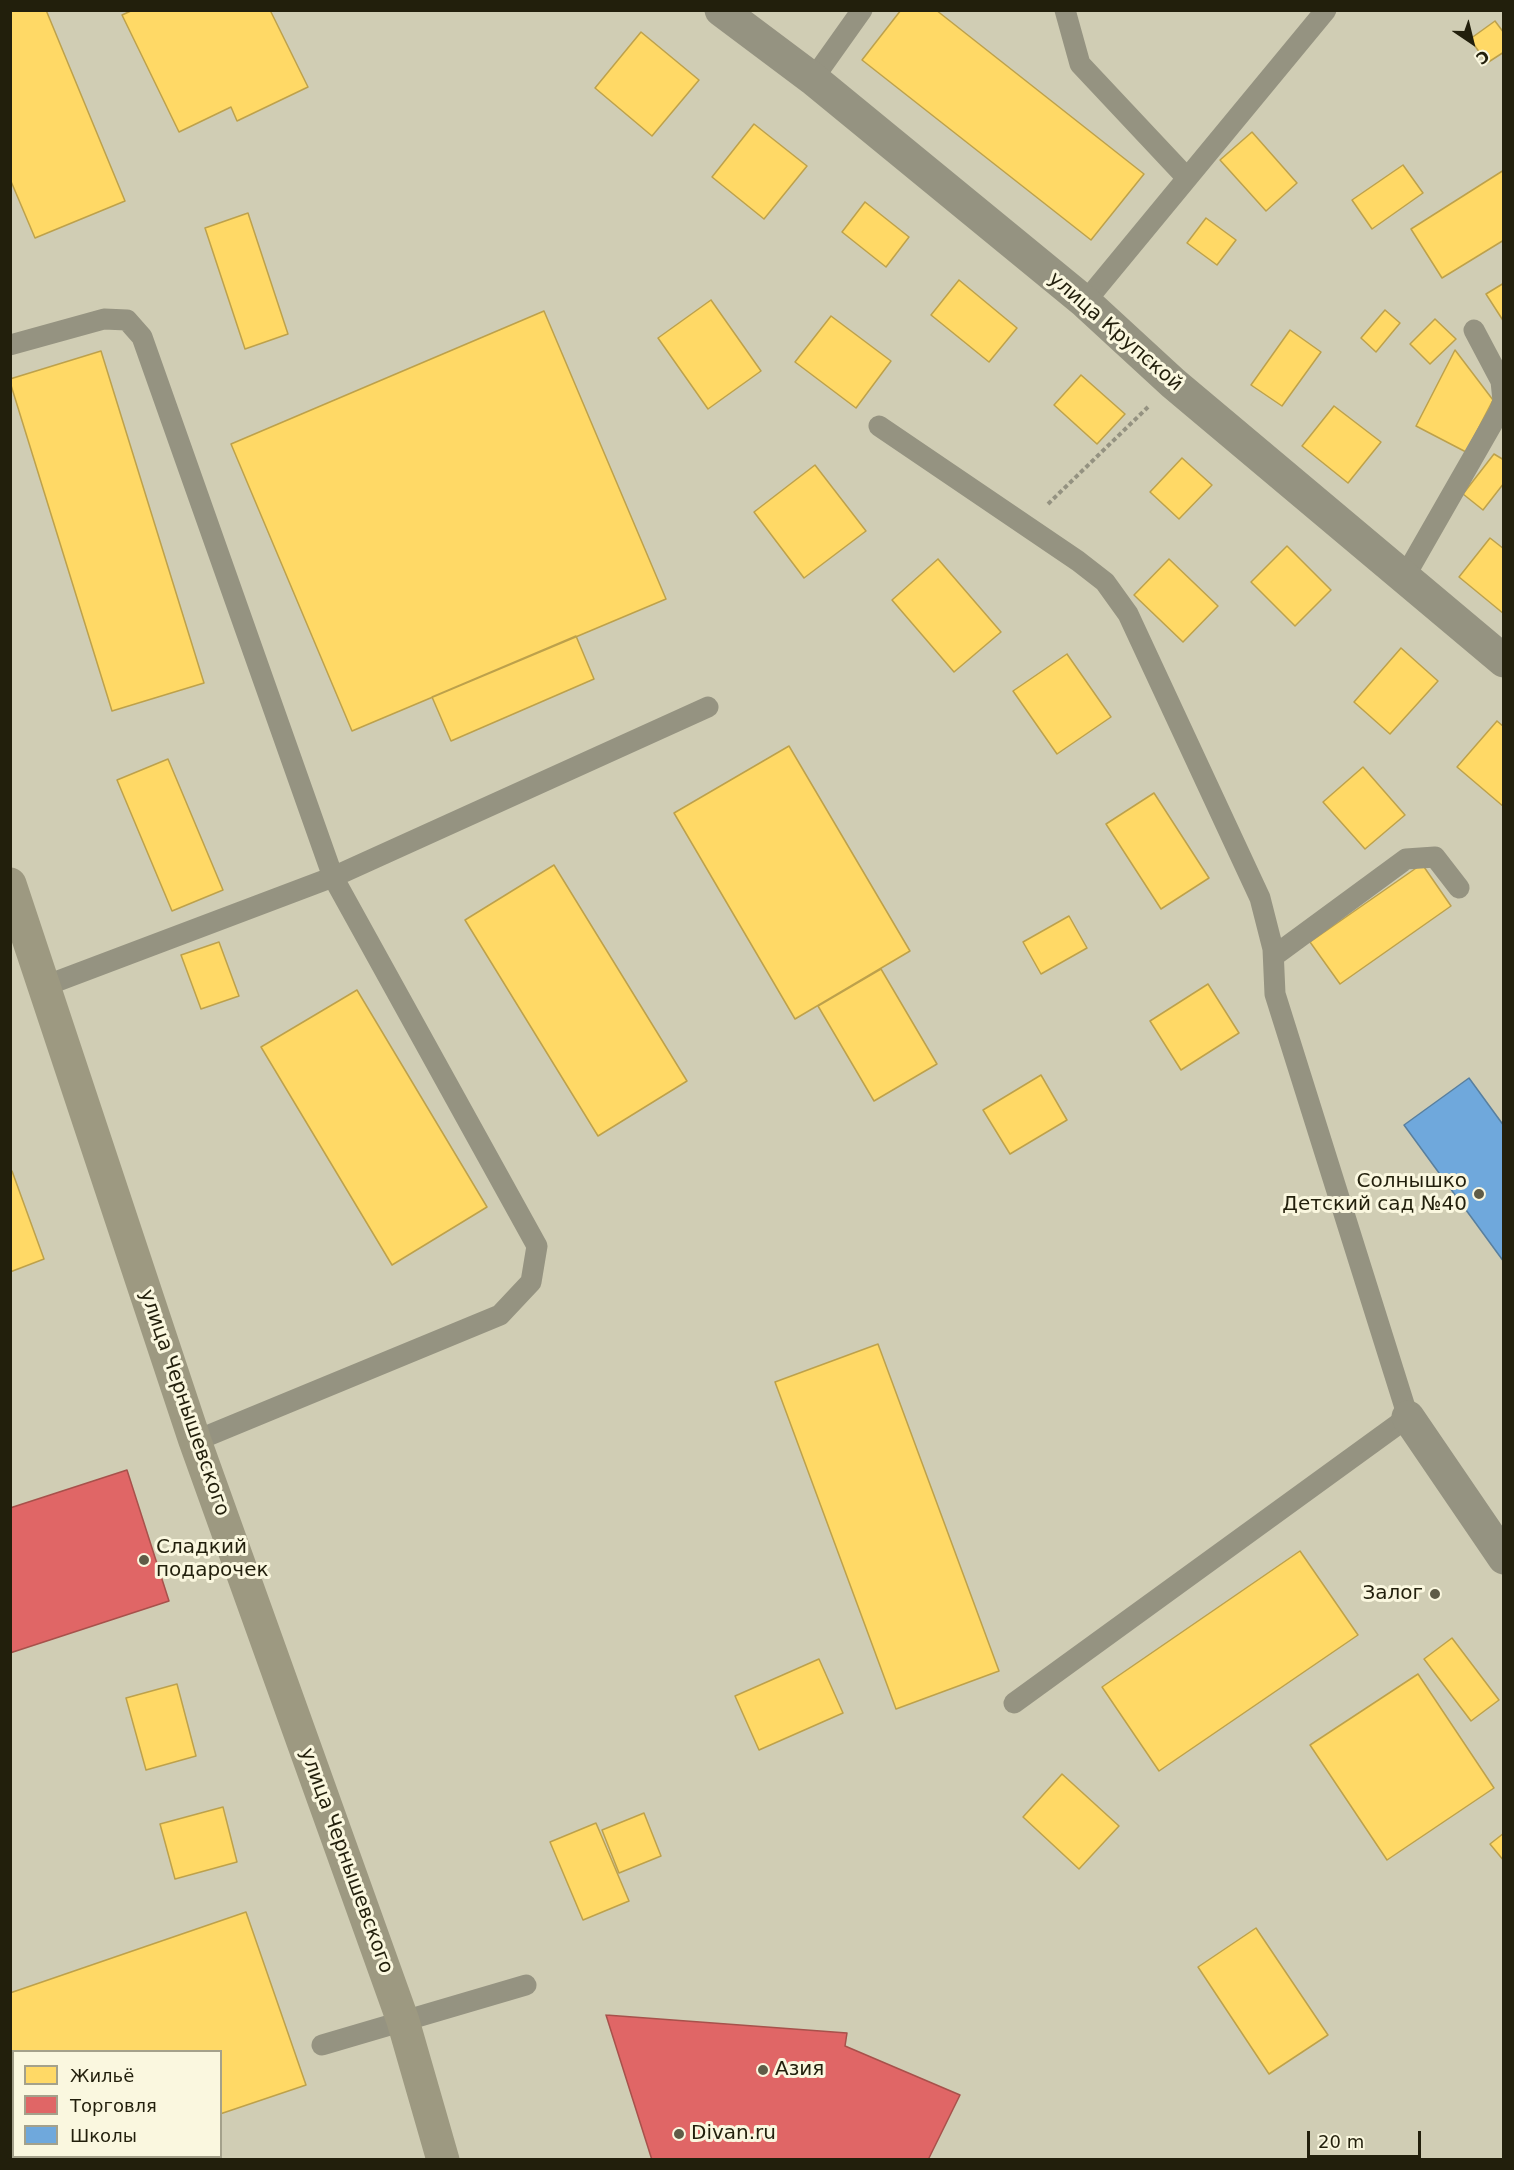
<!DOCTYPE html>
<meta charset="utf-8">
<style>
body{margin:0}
#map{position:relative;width:1514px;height:2170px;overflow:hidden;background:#d0cdb4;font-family:"DejaVu Sans",sans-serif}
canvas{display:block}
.frame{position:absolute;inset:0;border:12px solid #221f0c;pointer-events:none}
.legend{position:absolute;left:12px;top:2050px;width:210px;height:108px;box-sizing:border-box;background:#faf7df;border:2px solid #a4a18b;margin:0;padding:8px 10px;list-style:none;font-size:18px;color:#221f0c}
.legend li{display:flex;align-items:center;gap:12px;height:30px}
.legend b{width:30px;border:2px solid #a4a18b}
.north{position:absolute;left:1442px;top:12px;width:60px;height:60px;-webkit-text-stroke:4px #faf7df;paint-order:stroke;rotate:145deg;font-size:16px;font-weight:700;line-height:24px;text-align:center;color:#221f0c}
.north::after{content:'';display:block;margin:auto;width:21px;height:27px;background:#221f0c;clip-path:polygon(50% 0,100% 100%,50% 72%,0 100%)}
.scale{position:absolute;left:1307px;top:2131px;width:114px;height:27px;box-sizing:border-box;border:3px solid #221f0c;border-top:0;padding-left:8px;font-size:18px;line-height:21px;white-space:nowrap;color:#221f0c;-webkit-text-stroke:4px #faf7df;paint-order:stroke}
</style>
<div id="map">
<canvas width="1514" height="2170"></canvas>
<div class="frame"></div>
<ul class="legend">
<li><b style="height:16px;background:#ffd966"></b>Жильё</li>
<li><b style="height:16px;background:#e06666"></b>Торговля</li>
<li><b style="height:16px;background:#6fa8dc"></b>Школы</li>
</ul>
<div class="north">С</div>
<div class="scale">20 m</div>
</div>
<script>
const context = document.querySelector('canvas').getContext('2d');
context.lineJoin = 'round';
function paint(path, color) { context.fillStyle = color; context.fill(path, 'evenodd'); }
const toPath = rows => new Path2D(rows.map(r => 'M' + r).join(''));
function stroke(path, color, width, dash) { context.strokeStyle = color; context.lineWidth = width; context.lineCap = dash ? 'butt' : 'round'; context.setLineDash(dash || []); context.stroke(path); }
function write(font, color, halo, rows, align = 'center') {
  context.font = font + ' "DejaVu Sans",sans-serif'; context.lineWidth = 6; context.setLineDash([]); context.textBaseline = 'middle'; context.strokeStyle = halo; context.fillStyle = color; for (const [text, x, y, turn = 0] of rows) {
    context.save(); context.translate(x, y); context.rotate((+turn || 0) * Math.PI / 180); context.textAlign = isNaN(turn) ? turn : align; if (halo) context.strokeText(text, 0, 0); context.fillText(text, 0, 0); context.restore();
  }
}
const homes = toPath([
 [10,10,46,10,125,201,35,238,10,179,10,10],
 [133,10,270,10,308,87,237,121,231,107,179,132,122,15,133,10],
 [901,10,936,10,1144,174,1091,240,862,60,901,10],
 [1495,21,1504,33,1504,52,1487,63,1470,39,1495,21],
 [641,32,699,80,652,136,595,88,641,32],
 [754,124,807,166,764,219,712,177,754,124],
 [1252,132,1297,183,1266,211,1220,160,1252,132],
 [1403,165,1423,193,1372,229,1352,200,1403,165],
 [1504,170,1504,240,1442,278,1411,229,1504,170],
 [865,202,909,237,886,267,842,232,865,202],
 [248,213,288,334,245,349,205,228,248,213],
 [1206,218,1236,240,1217,265,1187,243,1206,218],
 [959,280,1017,328,989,362,931,315,959,280],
 [1504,283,1504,322,1486,294,1504,283],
 [711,300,761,371,708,409,658,338,711,300],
 [1385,310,1400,323,1376,352,1361,338,1385,310],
 [544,311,666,599,352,731,231,444,544,311],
 [831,316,891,361,856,408,795,362,831,316],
 [1435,319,1456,339,1430,364,1410,344,1435,319],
 [1290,330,1321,352,1282,406,1251,385,1290,330],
 [1455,350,1493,400,1466,452,1416,426,1455,350],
 [101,351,204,683,112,711,10,382,10,379,101,351],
 [1081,375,1125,414,1097,444,1054,405,1081,375],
 [1334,406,1381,442,1348,483,1302,446,1334,406],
 [1494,454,1504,460,1504,483,1483,510,1463,494,1494,454],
 [1182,458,1212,485,1179,519,1150,492,1182,458],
 [815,465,866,531,804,578,754,512,815,465],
 [1490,538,1504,549,1504,614,1459,577,1490,538],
 [1287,546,1331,590,1295,626,1251,582,1287,546],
 [938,559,1001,632,954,672,892,600,938,559],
 [1169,559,1218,606,1183,642,1134,595,1169,559],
 [576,636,594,679,451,741,432,697,576,636],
 [1401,648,1438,681,1390,734,1354,702,1401,648],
 [1067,654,1111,717,1057,754,1013,691,1067,654],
 [1497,721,1504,727,1504,807,1457,767,1497,721],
 [789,746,910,951,795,1019,674,813,789,746],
 [168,759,223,890,172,911,117,780,168,759],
 [1363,767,1405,815,1365,849,1323,802,1363,767],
 [1154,793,1209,878,1161,909,1106,824,1154,793],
 [1422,864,1451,906,1340,984,1310,942,1422,864],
 [554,865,687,1081,598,1136,465,920,554,865],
 [1069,916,1087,948,1041,974,1023,942,1069,916],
 [219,942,239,996,201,1009,181,955,219,942],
 [881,969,937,1064,874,1101,818,1006,881,969],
 [1208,984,1239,1033,1181,1070,1150,1021,1208,984],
 [357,990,487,1207,392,1265,261,1047,357,990],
 [1041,1075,1067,1120,1010,1154,983,1110,1041,1075],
 [12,1171,44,1259,10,1272,10,1172,12,1171],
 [878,1344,999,1671,896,1709,775,1382,878,1344],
 [1300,1551,1358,1635,1159,1771,1102,1687,1300,1551],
 [1452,1638,1499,1700,1471,1721,1424,1659,1452,1638],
 [819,1659,843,1713,759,1750,735,1696,819,1659],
 [1418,1674,1494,1788,1387,1860,1310,1745,1418,1674],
 [177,1684,196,1756,146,1770,126,1698,177,1684],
 [1062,1774,1119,1826,1079,1869,1023,1817,1062,1774],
 [223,1807,237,1862,175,1879,160,1824,223,1807],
 [644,1813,661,1856,619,1873,602,1830,644,1813],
 [596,1823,629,1901,583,1920,550,1842,596,1823],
 [1504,1833,1504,1861,1490,1844,1504,1833],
 [246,1912,306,2085,220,2114,220,2052,14,2052,14,2113,10,2104,10,1993,246,1912],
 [1256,1928,1328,2035,1269,2074,1198,1967,1256,1928],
 [29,2156,99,2156,90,2160,30,2160,29,2156]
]);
const shops = toPath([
 [127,1470,169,1601,10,1653,10,1508,127,1470],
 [606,2015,847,2033,845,2046,960,2095,928,2160,652,2160,606,2015]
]);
const schools = toPath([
 [1469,1078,1504,1126,1504,1262,1404,1125,1469,1078]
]);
const path = toPath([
 [1048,504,1148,407]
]);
const lane = toPath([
 [1065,10,1080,64,1187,178],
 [813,79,862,10],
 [1085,302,1326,10],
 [10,345,104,319,127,320,142,337,333,877,537,1246,531,1282,500,1315,195,1441],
 [879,426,1078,561,1105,582,1128,614,1260,898,1273,949,1275,994,1408,1417,1014,1703],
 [1404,578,1499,412,1503,401,1501,381,1474,330],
 [1274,956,1406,859,1435,857,1459,888],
 [42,987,333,877,708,707],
 [322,2045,526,1985]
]);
const street = toPath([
 [721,10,813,79,1085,302,1173,383,1504,661],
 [1408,1417,1504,1558]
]);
const secondary = toPath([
 [10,884,195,1441,403,2021,443,2160]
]);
const markers = [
 [1479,1194,6,"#5f5c47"],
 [144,1560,6,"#5f5c47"],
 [1435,1594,6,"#5f5c47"],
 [763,2070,6,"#5f5c47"],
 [679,2134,6,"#5f5c47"]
];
const streetNames = [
 ["улица Крупской",1115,332,41],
 ["улица Чернышевского",184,1403,71],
 ["улица Чернышевского",346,1861,70]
];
const poiNames = [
 ["Солнышко",1467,1182,"right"],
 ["Детский сад №40",1467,1205,"right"],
 ["Сладкий",156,1548],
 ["подарочек",156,1571],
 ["Залог",1423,1594,"right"],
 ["Азия",775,2070],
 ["Divan.ru",691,2134]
];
paint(homes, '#ffd966');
stroke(homes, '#bda14b', 1.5);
paint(shops, '#e06666');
stroke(shops, '#a7514b', 1.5);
paint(schools, '#6fa8dc');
stroke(schools, '#587f9e', 1.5);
stroke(path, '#949281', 4, [4.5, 3]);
stroke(lane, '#959381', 21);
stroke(street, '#959381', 33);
stroke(secondary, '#9d9981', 33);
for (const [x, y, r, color] of markers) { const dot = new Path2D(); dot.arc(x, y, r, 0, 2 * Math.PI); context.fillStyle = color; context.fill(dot); stroke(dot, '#faf7df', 2); }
write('20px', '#221f0c', '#faf7df', streetNames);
write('20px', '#221f0c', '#faf7df', poiNames, 'left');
</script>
